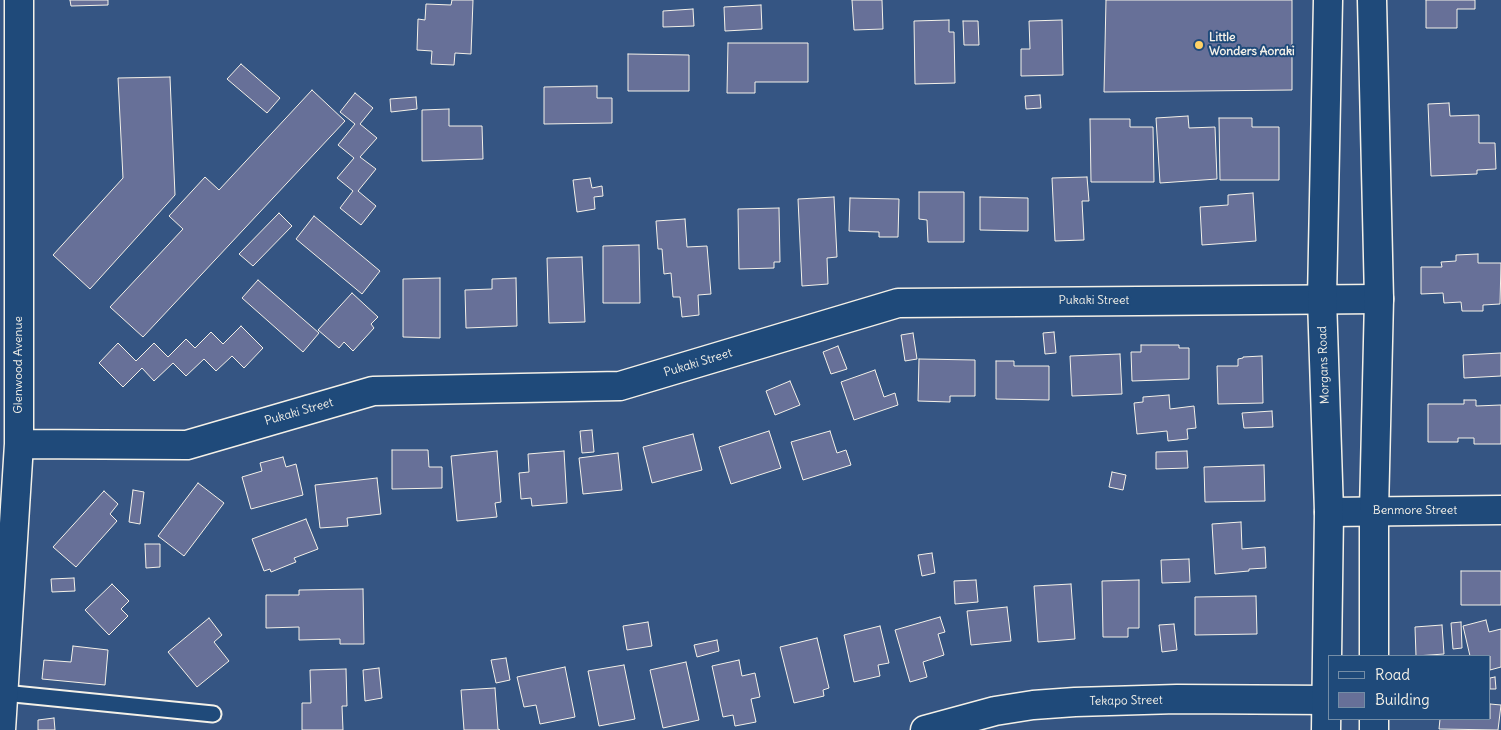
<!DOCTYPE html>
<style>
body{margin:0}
#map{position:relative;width:1501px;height:730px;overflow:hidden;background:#355583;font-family:Delius,sans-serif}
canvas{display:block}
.legend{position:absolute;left:1328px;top:655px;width:162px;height:65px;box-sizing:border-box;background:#1f4a7a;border:1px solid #748da6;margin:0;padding:6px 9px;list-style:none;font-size:15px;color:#f4f1e8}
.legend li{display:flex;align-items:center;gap:10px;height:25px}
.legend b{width:25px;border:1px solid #748da6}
</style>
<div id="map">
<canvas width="1501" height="730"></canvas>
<ul class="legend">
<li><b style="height:6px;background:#1f4a7a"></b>Road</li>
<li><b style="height:14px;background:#677098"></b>Building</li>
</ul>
</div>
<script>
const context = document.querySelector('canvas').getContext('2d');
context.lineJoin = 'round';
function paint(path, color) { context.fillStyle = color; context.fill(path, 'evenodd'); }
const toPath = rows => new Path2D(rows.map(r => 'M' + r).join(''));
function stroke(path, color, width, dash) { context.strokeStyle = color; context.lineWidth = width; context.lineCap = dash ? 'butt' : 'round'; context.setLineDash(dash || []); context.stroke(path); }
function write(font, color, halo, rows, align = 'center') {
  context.font = font + ' Delius,sans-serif'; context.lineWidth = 4; context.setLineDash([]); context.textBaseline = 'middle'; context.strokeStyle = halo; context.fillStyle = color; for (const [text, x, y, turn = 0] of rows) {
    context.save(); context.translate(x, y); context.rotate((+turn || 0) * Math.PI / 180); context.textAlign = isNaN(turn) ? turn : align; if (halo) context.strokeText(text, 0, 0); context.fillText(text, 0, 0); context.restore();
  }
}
const building = toPath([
 [70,0,108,0,108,5,71,6,70,0],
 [452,0,473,0,471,54,455,53,454,65,431,64,432,51,417,50,418,19,425,20,426,4,451,5,452,0],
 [852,0,882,0,883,29,854,30,852,0],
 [1106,0,1292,0,1292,90,1104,92,1106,0],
 [1426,0,1475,0,1475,9,1457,9,1457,28,1426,28,1426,0],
 [761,5,762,29,725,31,724,7,761,5],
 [693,9,694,26,663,27,663,11,693,9],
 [949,20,949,32,954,32,955,83,915,84,914,21,949,20],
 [1062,20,1063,75,1021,76,1021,49,1030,49,1029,21,1062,20],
 [963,21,978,21,979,45,964,45,963,21],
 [728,43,808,43,808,82,755,82,755,93,727,93,728,43],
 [628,54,689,55,689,91,628,91,628,54],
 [241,64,280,98,267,113,227,79,241,64],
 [170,77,175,195,90,289,53,255,123,178,118,78,170,77],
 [597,86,597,98,612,98,612,123,544,124,544,87,597,86],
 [312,90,345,121,143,337,110,307,183,229,169,216,205,177,219,190,312,90],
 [355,93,373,108,360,124,377,138,360,157,376,169,358,191,376,206,361,225,340,208,353,191,337,178,354,158,338,145,355,124,340,112,355,93],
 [1040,95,1041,108,1026,109,1025,96,1040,95],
 [416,97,417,109,391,112,390,99,416,97],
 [1449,103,1450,116,1479,115,1479,143,1495,143,1496,169,1477,170,1477,174,1431,176,1428,104,1449,103],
 [449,109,449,126,482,126,483,159,422,161,422,110,449,109],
 [1188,116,1189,128,1215,127,1217,179,1160,183,1156,118,1188,116],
 [1219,118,1252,118,1252,127,1279,127,1279,180,1220,180,1219,118],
 [1090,119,1130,119,1130,127,1153,127,1154,182,1091,182,1090,119],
 [1087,177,1089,201,1082,201,1084,240,1055,241,1052,178,1087,177],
 [590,178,592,188,602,186,603,196,594,197,595,209,577,212,573,180,590,178],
 [919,192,964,192,964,242,928,242,927,220,919,219,919,192],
 [1253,193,1256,241,1202,245,1200,207,1228,205,1228,195,1253,193],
 [834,197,837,257,827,258,828,284,802,286,798,199,834,197],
 [980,197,1028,198,1028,231,980,230,980,197],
 [850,198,899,199,898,237,879,237,879,232,849,231,850,198],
 [779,208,780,262,774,262,774,268,739,269,738,209,779,208],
 [279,213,292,226,253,266,239,254,279,213],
 [314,216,380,271,362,294,296,239,314,216],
 [685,219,687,247,707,246,711,294,698,295,699,315,682,317,680,297,673,297,671,273,664,274,662,249,658,249,656,221,685,219],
 [639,245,640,303,603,303,603,246,639,245],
 [1478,254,1478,263,1501,263,1500,304,1483,305,1483,311,1462,311,1461,302,1444,303,1443,293,1421,294,1421,267,1442,267,1441,262,1456,261,1456,255,1478,254],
 [582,257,585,322,549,323,547,258,582,257],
 [440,278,440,338,403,337,403,279,440,278],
 [516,278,517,326,466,328,465,290,492,289,492,279,516,278],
 [258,280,319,333,303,352,242,298,258,280],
 [352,293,378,317,371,324,374,328,353,351,344,342,339,348,318,330,352,293],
 [241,326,263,348,244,368,232,356,216,371,204,359,186,376,173,363,154,381,142,368,123,387,99,363,118,343,136,361,154,343,168,357,186,339,195,348,211,332,223,344,241,326],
 [1054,332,1056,353,1045,354,1043,333,1054,332],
 [913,333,917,359,905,361,901,335,913,333],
 [1141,345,1179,345,1179,348,1189,348,1189,379,1132,381,1131,352,1141,352,1141,345],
 [838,346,847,369,831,374,823,352,838,346],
 [1501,353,1501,376,1464,378,1463,355,1501,353],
 [1120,354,1122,394,1072,396,1070,356,1120,354],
 [1262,356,1263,403,1218,404,1217,366,1238,366,1238,359,1243,358,1243,357,1262,356],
 [919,359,975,360,975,396,950,396,950,402,918,401,919,359],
 [996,361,1014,361,1014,366,1049,366,1049,400,996,399,996,361],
 [875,370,884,397,895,393,898,405,854,420,841,382,875,370],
 [790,381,800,405,775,415,766,391,790,381],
 [1169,395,1170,409,1194,406,1196,428,1187,429,1188,439,1168,441,1167,431,1137,434,1134,403,1143,402,1143,397,1169,395],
 [1464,400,1476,400,1476,406,1501,405,1501,444,1474,444,1474,438,1458,438,1458,442,1428,442,1428,404,1464,404,1464,400],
 [1272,411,1273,427,1244,428,1242,413,1272,411],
 [592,430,594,452,582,453,580,431,592,430],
 [769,431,781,468,731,484,719,447,769,431],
 [830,431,837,453,846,450,851,465,803,480,791,442,830,431],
 [693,434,702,470,652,483,643,447,693,434],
 [392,450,428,450,429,467,442,467,442,488,392,489,392,450],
 [497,451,501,502,495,503,497,517,457,521,451,456,497,451],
 [564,451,567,503,532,506,531,498,521,499,519,473,529,472,528,454,564,451],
 [1187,451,1188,468,1156,469,1156,452,1187,451],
 [618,453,622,490,583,494,579,458,618,453],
 [283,457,286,467,296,464,303,495,251,509,242,477,262,471,260,463,283,457],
 [1264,465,1265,501,1205,502,1204,467,1264,465],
 [1112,472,1126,475,1123,490,1109,487,1112,472],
 [377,478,381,514,347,518,348,526,320,528,315,485,377,478],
 [198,483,224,503,184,556,158,536,198,483],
 [133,490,144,492,140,524,129,522,133,490],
 [104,491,118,504,110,514,117,521,76,567,53,547,104,491],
 [306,519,318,549,294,558,296,562,271,572,270,569,264,571,252,539,306,519],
 [1241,522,1242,549,1265,547,1266,568,1249,569,1249,571,1215,574,1212,524,1241,522],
 [145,544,160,544,160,567,146,568,145,544],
 [932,553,935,573,922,576,918,555,932,553],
 [1189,559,1190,582,1162,583,1161,560,1189,559],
 [1461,571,1501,571,1501,605,1461,605,1461,571],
 [74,578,75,591,52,592,51,579,74,578],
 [976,580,978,602,955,604,954,581,976,580],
 [1139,580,1139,628,1128,628,1128,637,1103,637,1102,581,1139,580],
 [112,584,129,601,121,609,128,616,109,635,85,610,112,584],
 [1071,584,1075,639,1038,642,1034,586,1071,584],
 [363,589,364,644,340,644,340,639,299,640,299,627,266,628,266,595,299,595,299,590,363,589],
 [1256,596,1257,634,1195,635,1195,597,1256,596],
 [1007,607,1011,641,971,645,967,611,1007,607],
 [940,617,945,632,938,634,944,655,923,662,927,677,910,682,895,630,940,617],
 [209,618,222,635,214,642,229,661,197,687,168,652,209,618],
 [1486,620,1489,632,1501,629,1501,667,1490,670,1490,656,1470,656,1463,626,1486,620],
 [648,622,652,646,627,650,623,626,648,622],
 [1461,622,1462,648,1453,649,1451,623,1461,622],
 [1174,624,1177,650,1162,652,1159,625,1174,624],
 [1442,625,1444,654,1416,656,1415,627,1442,625],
 [880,626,889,663,878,665,880,676,854,682,844,635,880,626],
 [817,638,829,688,823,690,824,696,794,703,780,647,817,638],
 [717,640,719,651,697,657,694,645,717,640],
 [73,646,108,650,105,685,42,679,44,660,71,662,73,646],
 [506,658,510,680,496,683,491,660,506,658],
 [739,660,742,676,755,673,760,697,751,699,756,722,735,726,733,715,723,717,712,666,739,660],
 [686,662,699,720,663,728,650,670,686,662],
 [624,665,635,719,599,726,588,671,624,665],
 [565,667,575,717,540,724,536,705,524,707,517,677,565,667],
 [379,668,382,698,365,701,363,670,379,668],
 [346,669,347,706,342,706,343,730,302,730,302,703,311,703,310,670,346,669],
 [1495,677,1496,689,1490,689,1490,678,1495,677],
 [495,688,498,729,500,730,464,730,461,690,495,688],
 [1490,704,1501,705,1498,730,1439,729,1440,719,1490,719,1490,704],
 [54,718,55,730,38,730,38,720,54,718]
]);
const service = toPath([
 [4,693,213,714]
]);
const minor = toPath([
 [19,444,187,445,373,391,620,386,898,303,1379,299],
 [1329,512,1501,510],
 [1,730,19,444,19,0],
 [925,730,995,711,1033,705,1075,702,1177,699,1330,700]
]);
const tertiary = toPath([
 [1372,0,1379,299,1374,511,1374,656],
 [1374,719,1374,730],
 [1326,730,1329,512,1322,299,1328,0]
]);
const markers = [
 [1199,45,5,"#ffd166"]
];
const poiNames = [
 ["Little",1209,38],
 ["Wonders Aoraki",1209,52]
];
const streetNames = [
 ["Pukaki Street",1094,301],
 ["Pukaki Street",698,363,-17],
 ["Glenwood Avenue",19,365,-90],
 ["Morgans Road",1324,365,-92],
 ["Pukaki Street",299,412,-16],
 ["Benmore Street",1415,511],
 ["Tekapo Street",1126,701,-1]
];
paint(building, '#677098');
stroke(building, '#f4f1e8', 1);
stroke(service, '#f4f1e8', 19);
stroke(minor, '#f4f1e8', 31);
stroke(tertiary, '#f4f1e8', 31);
stroke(service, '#1f4a7a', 15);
stroke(minor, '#1f4a7a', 28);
stroke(tertiary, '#1f4a7a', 28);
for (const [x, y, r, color] of markers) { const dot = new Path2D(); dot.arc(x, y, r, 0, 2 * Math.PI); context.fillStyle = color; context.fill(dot); stroke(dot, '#1f4a7a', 2); }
write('bold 12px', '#f4f1e8', '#1f4a7a', poiNames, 'left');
write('12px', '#f4f1e8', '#1f4a7a', streetNames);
</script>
